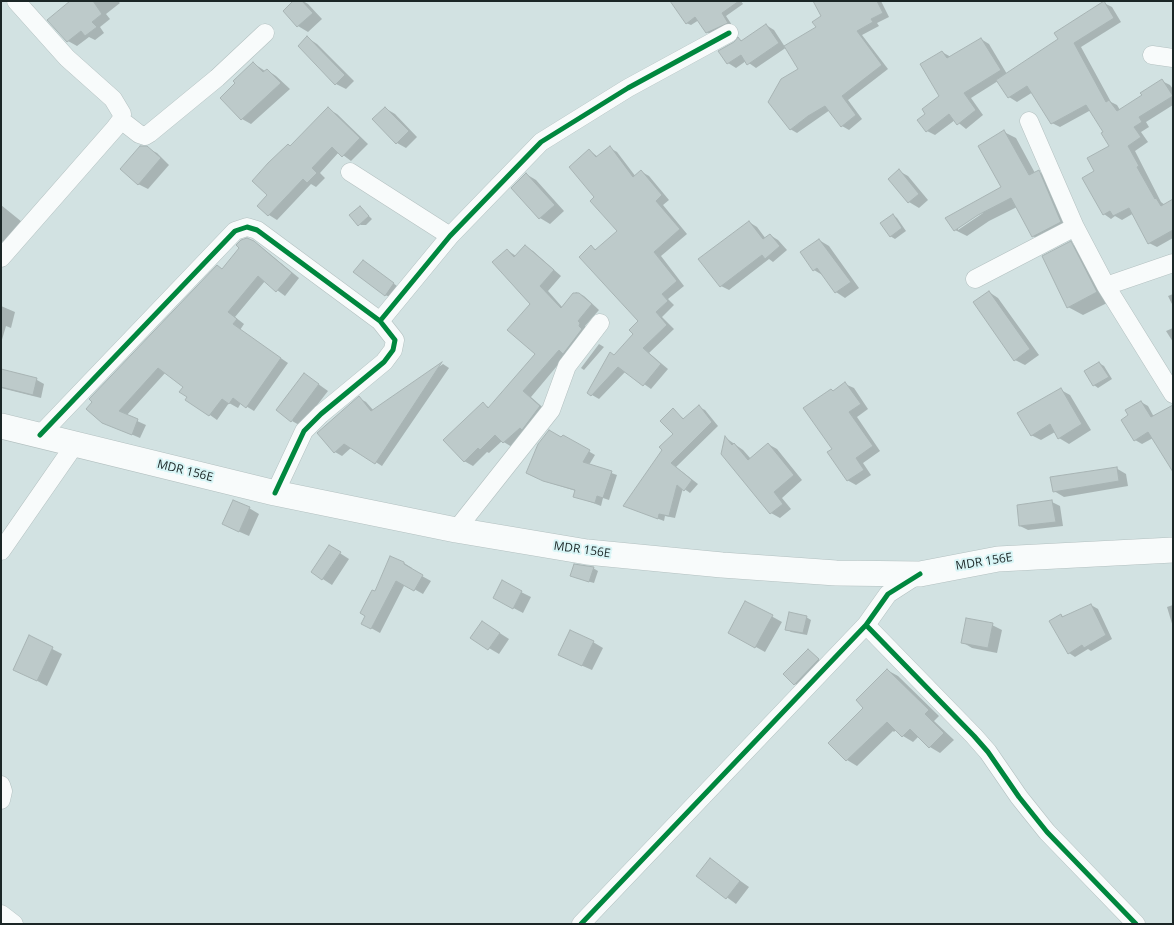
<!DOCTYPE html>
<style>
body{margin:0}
#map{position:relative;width:1174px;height:925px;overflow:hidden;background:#d2e2e2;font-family:"Open Sans",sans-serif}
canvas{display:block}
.frame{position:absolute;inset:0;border:2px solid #1b2626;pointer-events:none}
</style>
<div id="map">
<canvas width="1174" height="925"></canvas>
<div class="frame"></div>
</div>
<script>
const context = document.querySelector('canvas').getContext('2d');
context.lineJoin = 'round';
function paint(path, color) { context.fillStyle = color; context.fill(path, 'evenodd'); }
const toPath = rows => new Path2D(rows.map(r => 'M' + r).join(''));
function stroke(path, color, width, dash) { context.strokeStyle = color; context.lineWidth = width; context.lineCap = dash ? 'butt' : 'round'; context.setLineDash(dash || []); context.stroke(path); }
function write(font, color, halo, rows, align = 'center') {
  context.font = font + ' "Open Sans",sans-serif'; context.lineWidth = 4; context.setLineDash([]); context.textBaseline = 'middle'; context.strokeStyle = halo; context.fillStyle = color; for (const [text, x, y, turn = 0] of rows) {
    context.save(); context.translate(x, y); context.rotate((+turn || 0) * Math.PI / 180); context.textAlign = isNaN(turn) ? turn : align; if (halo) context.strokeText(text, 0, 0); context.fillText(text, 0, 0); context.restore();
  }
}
const shadow = toPath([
 [72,1,118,1,120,3,106,14,110,19,100,27,104,33,95,40,89,37,77,46,68,41],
 [295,1,303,1,308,4,322,19,308,32,298,26,285,11],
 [680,1,741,1,743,4,726,16,732,25,712,35,707,32,699,20,691,25,686,23],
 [814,1,881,1,889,17,877,23,879,26,862,35,888,69,848,100,862,119,849,130,842,126,830,110,797,133,790,129,799,69,787,47,756,68,746,61,736,68,728,63,739,39,742,41,766,25,774,30,785,47,817,28,823,16],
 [1104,3,1112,7,1121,22,1081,47,1111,102,1117,105,1120,110,1143,96,1162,81,1170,85,1173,89,1173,105,1146,122,1149,127,1141,132,1148,142,1135,151,1161,202,1165,205,1173,201,1173,238,1157,247,1149,243,1134,213,1122,220,1115,216,1111,219,1104,214,1096,172,1111,146,1105,132,1091,110,1060,127,1052,123,1033,92,1017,102,1009,97,998,81,971,98,983,115,966,129,955,120,935,135,927,131,927,114,940,97,942,52,951,57,981,39,989,44,1007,74,1060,40],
 [308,38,317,44,354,81,346,89,336,84,299,46],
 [253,63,265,71,267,70,276,76,290,89,251,124,242,119],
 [385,108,395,114,417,137,406,148,397,143],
 [328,109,337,114,368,144,351,161,339,152,320,173,325,178,316,187,311,184,277,220,269,215,258,206,268,195,290,147],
 [1004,132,1016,138,1035,173,1039,172,1050,178,1072,229,1045,243,1033,236,1017,207,989,221,967,236,955,230,947,218,1002,187,980,146],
 [982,211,983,213,958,230,958,227],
 [147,148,157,153,169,165,148,189,138,184],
 [610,148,617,152,636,177,642,172,649,176,669,200,663,205,687,234,661,256,684,286,668,299,674,305,662,317,674,329,649,353,668,369,651,389,626,371,599,399,592,395,615,356,635,334,640,321,591,247,597,250,619,231,596,197,589,150,598,157],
 [899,171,908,176,928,200,919,208,909,202],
 [526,174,536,180,564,211,550,224,540,218,513,188],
 [1,205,22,222,5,243,1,241],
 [360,207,372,219,366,225,361,225,356,222],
 [893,215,897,218,906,231,895,239,890,236],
 [749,222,757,227,766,239,770,235,778,240,787,250,773,262,769,259,729,290,721,286],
 [819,240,829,246,859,288,845,298,836,292,824,276,814,270],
 [252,241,260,246,299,278,285,296,265,281,235,317,244,324,240,330,288,363,254,411,241,403,238,408,229,403,217,420,210,415,189,397,185,386,166,372,126,416,146,425,140,438,103,422,223,270],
 [1070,243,1085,251,1111,301,1083,315,1068,307],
 [525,246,533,251,561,276,548,291,563,308,576,292,584,296,599,310,585,326,588,329,531,397,548,412,512,447,502,441,489,453,487,452,473,466,464,461,483,404,490,408,536,354,531,304,507,250,516,256],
 [367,264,397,286,390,297,385,295],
 [989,292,998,298,1039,355,1025,365,1015,360],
 [1173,294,1173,306,1168,296],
 [1,306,15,312,11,328,6,326,1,343],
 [1173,328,1173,342,1166,331],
 [599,344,604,347,584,370,581,368],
 [1099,363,1104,366,1112,379,1098,388,1094,385],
 [443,364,449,368,382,466,352,447,342,456,335,452,359,398,366,402,374,411],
 [1,371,37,380,44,384,41,398,1,388],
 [314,381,328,391,301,426,292,421],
 [845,384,854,388,868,409,857,417,880,451,863,463,871,475,856,485,847,480,834,450,834,392],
 [1061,390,1070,395,1091,430,1069,444,1059,438,1055,432,1041,440,1031,435],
 [1141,402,1148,406,1154,417,1153,438,1142,444,1135,440],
 [699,407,705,410,718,426,676,467,698,484,690,493,683,488,675,518,665,516,664,521,625,506,675,434,673,410,684,419],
 [563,436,595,455,589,465,617,475,609,500,603,498,601,506,575,496,576,491,550,483,533,476],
 [726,438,743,450,751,459,768,444,777,449,802,480,782,498,791,509,780,518,771,513,723,453],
 [1116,468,1126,474,1128,486,1064,497,1054,491],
 [1052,502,1060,506,1063,526,1028,530,1020,526],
 [249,508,259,514,249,536,233,529],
 [329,546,349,559,332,585,312,572],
 [404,563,412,568,411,570,431,581,423,594,405,584,380,633,371,628,376,593],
 [593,568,598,571,594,583,576,578],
 [521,592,531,597,523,613,504,603],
 [746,602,782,622,765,652,729,632],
 [1091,605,1098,609,1112,639,1091,651,1088,649,1075,657,1069,653,1061,615,1064,617],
 [1173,605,1173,627,1167,607],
 [806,617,811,620,807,635,791,632,787,629],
 [992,625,1002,630,997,653,972,648,962,642],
 [492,628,509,639,499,654,472,638],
 [29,637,62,654,47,686,24,674],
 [593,642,603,648,592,670,569,660],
 [812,653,822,662,799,687,795,684],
 [887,670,898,676,939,716,934,721,954,740,940,753,930,747,919,736,913,742,903,736,896,730,894,732,893,731,857,766,847,760,865,708],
 [711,860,749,887,736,904,698,876]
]);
const building = toPath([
 [70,1,93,1,102,14,92,22,97,27,85,36,81,31,67,42,47,20,70,1],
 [293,1,302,1,313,13,297,27,283,11,293,1],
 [670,1,739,1,722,13,728,23,706,33,695,17,686,24,670,1],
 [813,1,877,1,883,13,871,19,873,22,857,31,882,65,842,96,856,115,841,127,825,106,808,116,790,130,768,102,781,79,798,69,784,46,816,27,812,22,821,16,813,1],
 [1104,1,1114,18,1074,43,1106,102,1109,100,1117,111,1142,95,1140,93,1162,79,1173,96,1139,117,1142,122,1134,127,1141,137,1128,146,1139,166,1137,167,1155,199,1156,198,1161,206,1173,199,1173,230,1148,244,1129,208,1113,216,1110,211,1103,215,1082,178,1094,171,1087,158,1109,146,1101,133,1103,132,1086,105,1051,124,1027,86,1008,98,996,80,1058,39,1054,33,1104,1],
 [766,24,779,43,747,65,741,55,727,64,718,51,734,42,738,37,741,41,766,24],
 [307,36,345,75,335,85,298,46,307,36],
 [981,38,1001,70,964,93,976,110,957,125,949,114,926,132,917,120,925,114,922,109,939,96,920,64,942,51,947,58,981,38],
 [253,62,263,72,267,69,281,83,241,120,220,98,235,83,233,81,253,62],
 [328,107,360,138,342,157,332,147,312,168,317,173,307,183,303,179,268,216,257,206,267,195,252,181,268,163,288,144,290,146,328,107],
 [385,107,409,131,396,144,372,119,385,107],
 [1004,130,1029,175,1039,170,1061,222,1032,237,1011,198,978,215,954,231,945,218,1001,187,978,146,1004,130],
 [140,146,147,146,161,158,138,185,120,169,140,146],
 [610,146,633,177,641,170,662,195,656,201,680,229,654,252,677,281,662,294,668,301,656,312,667,325,643,348,661,364,643,386,618,367,591,396,587,393,610,352,614,355,633,334,629,330,638,321,579,257,591,245,595,250,617,231,590,201,594,197,569,167,589,149,596,157,610,146],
 [899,169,919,194,908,203,888,179,899,169],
 [526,173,555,205,539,219,511,188,526,173],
 [360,206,369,216,358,226,349,215,360,206],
 [893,214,902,228,890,237,880,223,893,214],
 [749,221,763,239,770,234,780,246,765,259,762,255,720,287,698,259,749,221],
 [247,238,254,241,292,273,276,292,258,276,228,312,237,319,233,324,281,358,246,408,233,398,229,404,222,399,209,416,185,400,187,397,179,392,183,387,158,368,119,411,138,419,132,435,102,423,86,409,92,402,89,399,217,265,222,269,239,248,236,245,241,240,247,238],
 [819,239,851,282,835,293,817,268,813,271,800,252,819,239],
 [1071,241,1097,292,1067,308,1042,256,1071,241],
 [525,245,554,270,540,286,561,308,573,293,579,293,592,304,578,321,580,323,579,326,582,329,563,354,559,350,523,391,540,406,522,430,520,428,503,443,495,435,480,450,478,448,464,462,443,440,483,402,488,408,535,354,507,330,530,304,492,262,507,249,514,257,525,245],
 [363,260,394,283,385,296,353,272,363,260],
 [989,291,1030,349,1014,361,973,302,989,291],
 [442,362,375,464,344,444,334,453,317,433,359,396,371,411,442,362],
 [1099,362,1109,377,1093,386,1084,371,1099,362],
 [1,369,37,378,33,395,1,387,1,369],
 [304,373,319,384,291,422,276,410,304,373],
 [845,382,861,404,849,412,873,446,856,458,864,470,847,481,827,452,832,449,803,408,831,389,833,391,845,382],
 [1061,388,1082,424,1058,439,1050,424,1031,436,1017,413,1061,388],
 [1141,401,1151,417,1173,405,1173,472,1148,432,1134,441,1121,420,1128,415,1125,410,1141,401],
 [699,405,712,422,671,463,692,480,684,491,677,485,669,516,659,514,658,519,623,506,662,450,659,447,673,434,660,421,673,408,683,419,699,405],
 [549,430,561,437,563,435,590,450,583,462,612,471,603,498,597,496,595,503,573,497,575,490,543,481,526,473,538,444,549,430],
 [725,436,732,445,734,443,748,460,768,443,794,475,774,492,783,504,770,514,721,454,725,436],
 [1117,467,1119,481,1053,492,1050,477,1117,467],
 [233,500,250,507,239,532,222,524,233,500],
 [1052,500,1056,522,1019,526,1017,505,1052,500],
 [329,545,341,552,322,580,311,572,329,545],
 [390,556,404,562,404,564,423,575,414,591,396,581,371,629,361,624,365,616,360,613,372,590,375,591,390,556],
 [574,564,594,567,589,582,570,576,574,564],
 [502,580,522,591,513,609,493,598,502,580],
 [745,601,773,615,755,648,728,633,745,601],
 [1091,604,1106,635,1084,648,1082,645,1068,654,1049,621,1061,614,1062,617,1091,604],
 [789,612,807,616,803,633,785,630,789,612],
 [966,618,993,623,988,648,961,643,966,618],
 [482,621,500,633,488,650,470,638,482,621],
 [570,630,594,641,582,666,558,655,570,630],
 [29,635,53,647,37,681,13,670,29,635],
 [808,649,819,659,794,685,783,674,808,649],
 [887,669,929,710,925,714,944,733,929,748,910,729,902,737,887,722,846,761,828,743,863,708,856,700,887,669],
 [710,858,740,881,726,899,696,876,710,858]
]);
const street = toPath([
 [1152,55,1173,58],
 [121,120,139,134,145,136,150,133,217,78,265,33],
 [1029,121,1075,227,1106,286,1173,394],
 [350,172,450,236],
 [1,258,115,128,121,120,122,114,113,99,67,58,16,1],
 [975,279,1075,227],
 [1106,286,1173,263],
 [380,321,450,236,541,142,628,88,729,33],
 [40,435,235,231,247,227,257,230,380,321,395,340,393,350,384,362,321,414,304,431,275,493],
 [456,530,551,410,567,366,600,323],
 [1,551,76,443],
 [866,625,974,736,988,752,1019,797,1047,832,1136,924],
 [1,785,3,791,1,800],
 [1,914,14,924],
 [581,924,866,625,888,594,919,574]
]);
const secondary = toPath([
 [1,426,275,493,456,530,587,552,722,565,836,573,920,574,998,559,1173,550]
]);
const cycleway = toPath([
 [380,321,450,236,541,142,628,88,729,33],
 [40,435,235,231,247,227,257,230,380,321,395,340,393,350,384,362,321,414,304,431,275,493],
 [866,625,974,736,988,752,1019,797,1047,832,1136,924],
 [581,924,866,625,888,594,920,574]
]);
const streetNames = [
 ["MDR 156E",185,471,14],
 ["MDR 156E",582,550,8],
 ["MDR 156E",984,562,-9]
];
paint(shadow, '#0003');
paint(building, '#bdcaca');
stroke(building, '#a8b4b4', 1);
stroke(street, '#b3c0c0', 19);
stroke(secondary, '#b3c0c0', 26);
stroke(street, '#f8fbfb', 18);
stroke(secondary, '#f8fbfb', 25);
stroke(cycleway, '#00873e', 5);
write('12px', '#1b2626', '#d8f5f6', streetNames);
</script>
